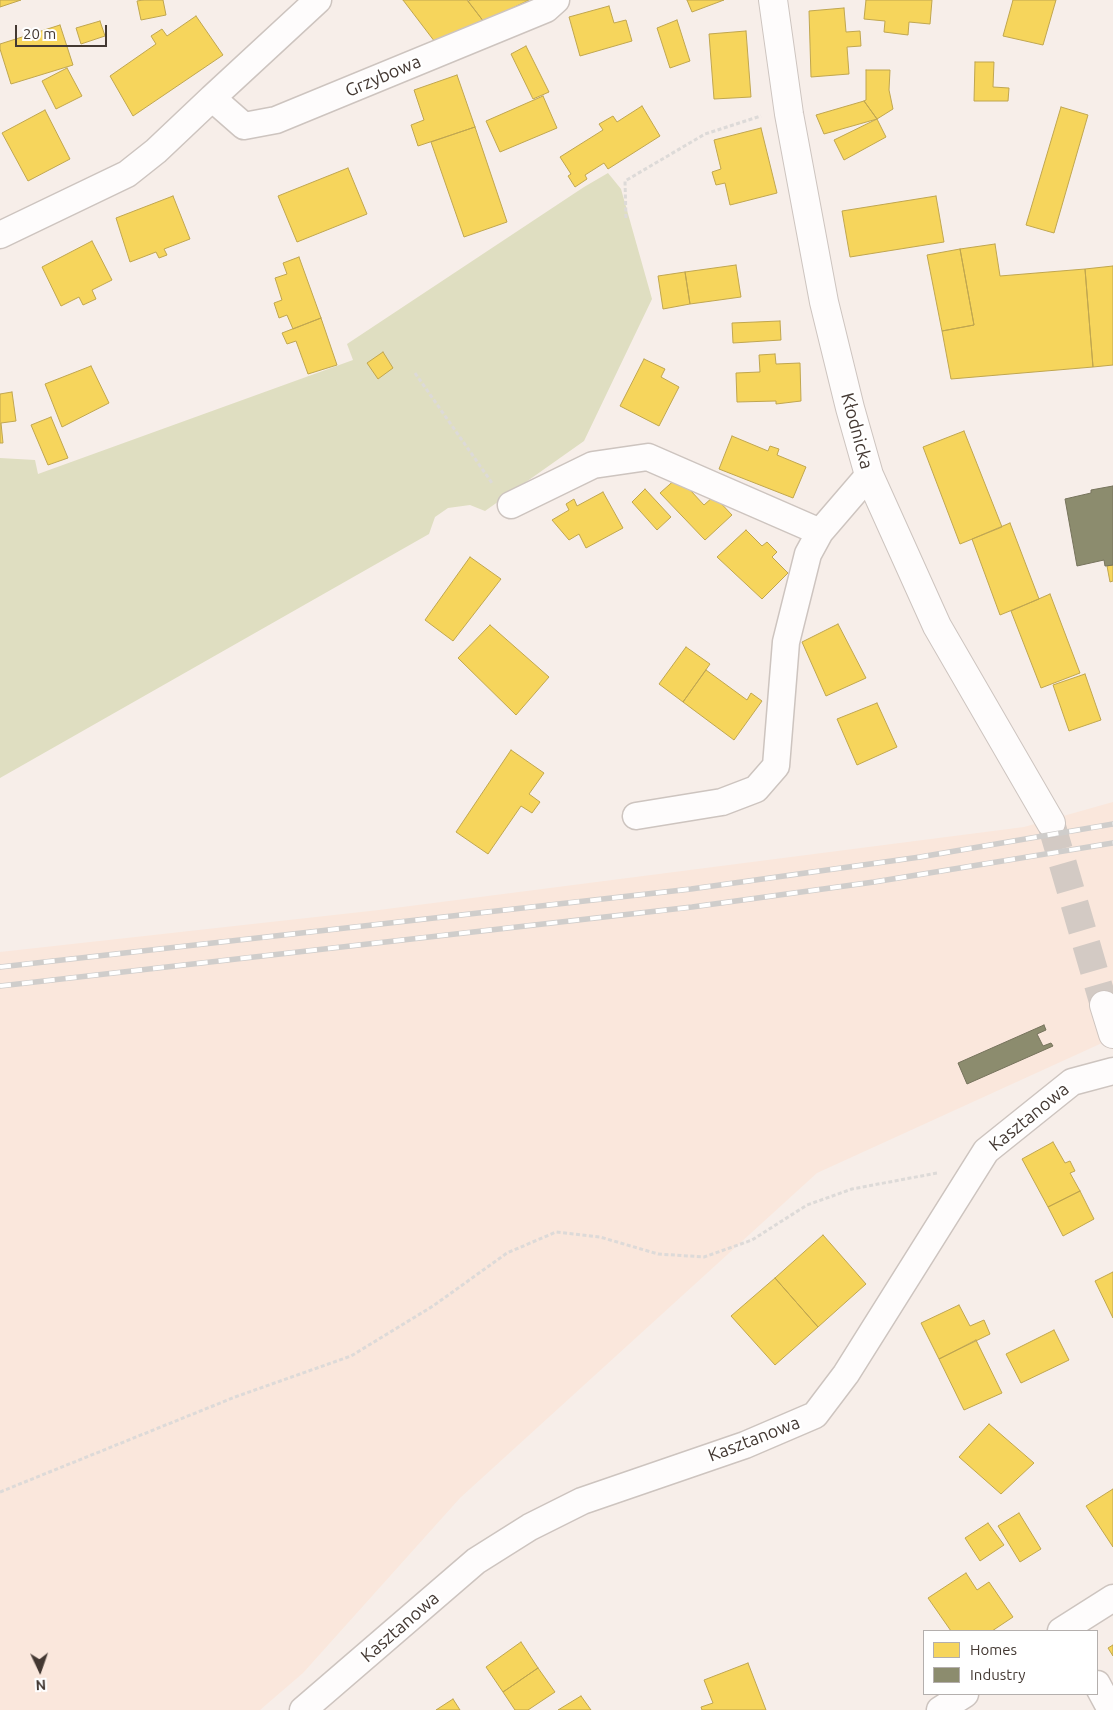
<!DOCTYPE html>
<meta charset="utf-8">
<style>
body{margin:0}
#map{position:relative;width:1113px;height:1710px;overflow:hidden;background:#f7eee9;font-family:Ubuntu,sans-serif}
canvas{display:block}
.legend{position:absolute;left:923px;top:1630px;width:175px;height:65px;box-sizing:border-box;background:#fff;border:1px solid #b4afad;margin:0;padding:6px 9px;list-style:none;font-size:15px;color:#433832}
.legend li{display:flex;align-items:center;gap:10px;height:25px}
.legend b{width:25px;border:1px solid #b4afad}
.north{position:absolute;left:15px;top:1645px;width:50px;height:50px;-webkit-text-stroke:4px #fff;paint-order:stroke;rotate:177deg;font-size:14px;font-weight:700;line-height:20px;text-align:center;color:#433832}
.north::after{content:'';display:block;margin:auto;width:18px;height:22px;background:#433832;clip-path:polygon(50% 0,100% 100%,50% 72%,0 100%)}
.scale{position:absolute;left:15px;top:25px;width:92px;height:22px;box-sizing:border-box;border:2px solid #433832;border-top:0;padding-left:6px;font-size:15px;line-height:18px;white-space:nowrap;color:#433832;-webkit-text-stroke:4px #fff;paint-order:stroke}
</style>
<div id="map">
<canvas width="1113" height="1710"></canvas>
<ul class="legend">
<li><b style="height:14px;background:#f6d55c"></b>Homes</li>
<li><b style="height:14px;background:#8c8c6e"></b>Industry</li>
</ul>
<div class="north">N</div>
<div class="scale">20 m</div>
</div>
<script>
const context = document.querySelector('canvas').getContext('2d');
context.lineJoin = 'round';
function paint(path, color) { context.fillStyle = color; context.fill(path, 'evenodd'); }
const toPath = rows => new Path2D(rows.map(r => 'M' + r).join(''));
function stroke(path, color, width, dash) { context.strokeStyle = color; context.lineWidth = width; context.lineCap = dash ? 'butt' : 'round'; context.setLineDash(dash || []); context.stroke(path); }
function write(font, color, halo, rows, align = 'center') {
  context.font = font + ' Ubuntu,sans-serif'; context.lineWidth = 5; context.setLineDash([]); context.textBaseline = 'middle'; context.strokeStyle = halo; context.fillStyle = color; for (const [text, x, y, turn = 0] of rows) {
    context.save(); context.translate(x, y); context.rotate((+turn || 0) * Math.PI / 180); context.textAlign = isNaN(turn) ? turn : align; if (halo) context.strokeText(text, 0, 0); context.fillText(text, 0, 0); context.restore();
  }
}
const built = toPath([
 [1113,802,1113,1038,817,1173,460,1498,303,1673,260,1710,0,1710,0,952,379,910,1024,827]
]);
const green = toPath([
 [608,173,621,189,652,299,584,441,485,511,470,505,448,508,435,517,429,534,0,778,0,458,35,460,38,474,353,360,347,344,584,187]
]);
const homes = toPath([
 [0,0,21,0,0,7,0,0],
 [143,0,163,0,166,15,141,20,137,1,143,0],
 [403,0,467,0,484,22,435,42,403,0],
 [471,0,529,0,484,22,468,1,471,0],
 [687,0,724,0,692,12,687,0],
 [866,0,932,0,930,24,909,22,908,35,884,32,885,21,864,19,866,0],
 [1013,0,1056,0,1043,45,1003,36,1013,0],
 [609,6,614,23,626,20,632,41,580,56,569,17,609,6],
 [844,8,846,32,860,31,861,46,847,47,849,74,811,77,809,11,844,8],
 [196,16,223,55,133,116,110,76,156,44,151,36,162,29,167,36,196,16],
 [677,20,690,61,670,68,657,28,677,20],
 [100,21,105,36,81,44,76,28,100,21],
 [60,25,73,65,11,84,0,49,0,44,60,25],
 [746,31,751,97,714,99,709,34,746,31],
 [526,46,549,92,533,99,511,54,526,46],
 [975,62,994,62,993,87,1009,88,1008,101,974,101,975,62],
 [67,68,82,96,56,109,42,81,67,68],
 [866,70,890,70,889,90,893,109,877,119,864,101,866,100,866,70],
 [457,75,475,127,418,146,411,125,424,120,414,90,457,75],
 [543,96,557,128,500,152,486,121,543,96],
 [864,101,877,119,824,134,816,115,864,101],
 [642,106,660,136,608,169,604,163,585,175,587,179,575,187,568,176,571,174,560,157,603,130,599,124,613,116,617,122,642,106],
 [1061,107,1088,115,1054,233,1026,225,1061,107],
 [45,110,70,159,28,181,2,133,45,110],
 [877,119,886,137,844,160,834,140,877,119],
 [475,127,507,222,464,237,431,142,475,127],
 [761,128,777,193,730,205,725,183,716,185,712,172,721,169,714,140,761,128],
 [348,168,367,214,297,242,278,196,348,168],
 [173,196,190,239,164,249,167,255,159,258,156,252,130,262,116,218,173,196],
 [936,196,944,242,850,257,842,211,936,196],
 [92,241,112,280,92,290,96,299,83,305,79,297,61,306,42,267,92,241],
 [995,244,1000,276,1085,269,1093,367,951,379,942,331,974,325,960,249,995,244],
 [960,249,974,325,942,331,927,255,960,249],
 [299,257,321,318,293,329,287,315,279,318,274,303,282,300,275,278,287,274,283,263,299,257],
 [736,265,741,297,690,304,685,272,736,265],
 [1113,266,1113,365,1093,367,1085,269,1113,266],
 [685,272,690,304,663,309,658,276,685,272],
 [321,318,337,365,308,374,296,341,287,344,282,333,321,318],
 [780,321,781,340,733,343,732,323,780,321],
 [383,352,393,368,378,379,367,363,383,352],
 [775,354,776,364,800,363,801,401,776,404,776,401,737,402,736,373,760,372,759,355,775,354],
 [644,359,665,369,661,377,679,387,659,426,620,406,644,359],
 [91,366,109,403,62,427,45,384,91,366],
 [12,392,16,421,1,423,3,443,0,443,0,394,12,392],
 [51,417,68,458,48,465,31,425,51,417],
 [964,431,1002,527,960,544,923,447,964,431],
 [732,436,768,451,770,446,779,449,777,455,806,467,793,498,719,469,732,436],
 [678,477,704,505,714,496,732,515,705,540,660,493,678,477],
 [645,489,671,517,657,530,632,502,645,489],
 [603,492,623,528,586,548,579,534,569,540,552,520,569,510,566,504,574,499,577,506,603,492],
 [1010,523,1039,599,1000,615,972,539,1010,523],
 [746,530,762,546,767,542,777,552,772,557,788,573,762,599,717,557,746,530],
 [470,557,501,579,453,641,425,620,470,557],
 [1113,565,1113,581,1110,582,1107,566,1113,565],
 [1050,594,1080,673,1041,688,1011,611,1050,594],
 [838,624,866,678,826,696,802,642,838,624],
 [490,625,549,677,516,715,458,658,490,625],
 [686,647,710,664,683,702,659,684,686,647],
 [706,670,747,700,751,693,762,701,734,740,683,702,706,670],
 [1085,674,1101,720,1069,731,1053,685,1085,674],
 [877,703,897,747,857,765,837,719,877,703],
 [511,750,544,773,529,794,540,802,532,813,521,806,488,854,456,832,511,750],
 [1053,1142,1065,1163,1070,1161,1075,1171,1070,1173,1080,1191,1048,1207,1022,1159,1053,1142],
 [1080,1191,1094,1219,1063,1236,1048,1207,1080,1191],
 [823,1235,866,1284,818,1327,775,1278,823,1235],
 [1113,1272,1113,1318,1095,1281,1113,1272],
 [775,1278,818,1327,775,1365,731,1316,775,1278],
 [959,1305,970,1326,984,1320,990,1334,939,1359,921,1323,959,1305],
 [1054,1330,1069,1360,1021,1383,1006,1354,1054,1330],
 [976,1340,1002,1393,964,1410,939,1359,976,1340],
 [989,1424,1034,1463,1001,1494,959,1457,989,1424],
 [1113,1489,1113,1547,1086,1506,1113,1489],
 [1019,1513,1041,1549,1020,1562,998,1526,1019,1513],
 [988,1523,1004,1545,980,1561,965,1538,988,1523],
 [966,1573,977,1590,989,1582,1013,1617,992,1631,951,1631,928,1598,966,1573],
 [521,1642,538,1668,503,1692,486,1667,521,1642],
 [1113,1645,1113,1656,1108,1648,1113,1645],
 [748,1663,766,1710,702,1710,701,1707,713,1703,704,1680,748,1663],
 [538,1668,555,1692,528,1710,515,1710,503,1692,538,1668],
 [581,1696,591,1710,558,1710,581,1696],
 [453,1699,460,1710,436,1710,453,1699]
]);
const industry = toPath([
 [1113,486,1113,565,1105,566,1104,560,1077,566,1065,499,1091,493,1091,490,1113,486],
 [1044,1025,1046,1030,1037,1034,1043,1046,1051,1043,1053,1046,967,1084,958,1063,1044,1025]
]);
const secondaryTunnel = toPath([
 [1051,823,1104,1005]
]);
const path = toPath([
 [626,218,625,181,705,134,761,116],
 [415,373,492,483],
 [0,1492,235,1397,351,1356,433,1306,507,1253,556,1232,600,1237,658,1254,704,1257,752,1240,807,1205,852,1189,937,1173]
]);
const street = toPath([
 [212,98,318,0],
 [0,235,127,174,156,151,212,98,244,126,276,120,546,9,556,0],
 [511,505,593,465,648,457,820,532],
 [636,816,722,802,756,789,776,766,786,642,808,554,820,532,869,475],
 [1061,1631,1113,1598],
 [1097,1684,1111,1710],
 [303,1710,476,1561,530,1527,582,1501,745,1445,815,1415,846,1374,986,1151,1072,1082,1113,1071],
 [940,1710,965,1694]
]);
const secondary = toPath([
 [773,0,789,114,824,302,850,408,869,475,937,626,1051,823],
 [1104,1005,1113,1034]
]);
const rail = toPath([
 [0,967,691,889,920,857,1113,824],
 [0,986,692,907,874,882,1113,843]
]);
const streetNames = [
 ["Grzybowa",383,76,-23],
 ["Kłodnicka",857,431,75],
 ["Kasztanowa",1029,1117,-39],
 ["Kasztanowa",754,1439,-21],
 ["Kasztanowa",400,1627,-41]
];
paint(built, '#fae7dc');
paint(green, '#dfdec1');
paint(homes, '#f6d55c');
stroke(homes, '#c0a64f', 1);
paint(industry, '#8c8c6e');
stroke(industry, '#76735c', 1);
stroke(secondaryTunnel, '#d3cac4', 28, [28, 14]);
stroke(street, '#cdc4bf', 29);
stroke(secondary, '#cdc4bf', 30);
stroke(path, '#dddad8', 3, [4, 2.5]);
stroke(street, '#fefcfc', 26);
stroke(secondary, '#fefcfc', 28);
stroke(rail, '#cfcdcb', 5.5);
stroke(rail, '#fff', 4, [11]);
write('18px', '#433832', '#fff', streetNames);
</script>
